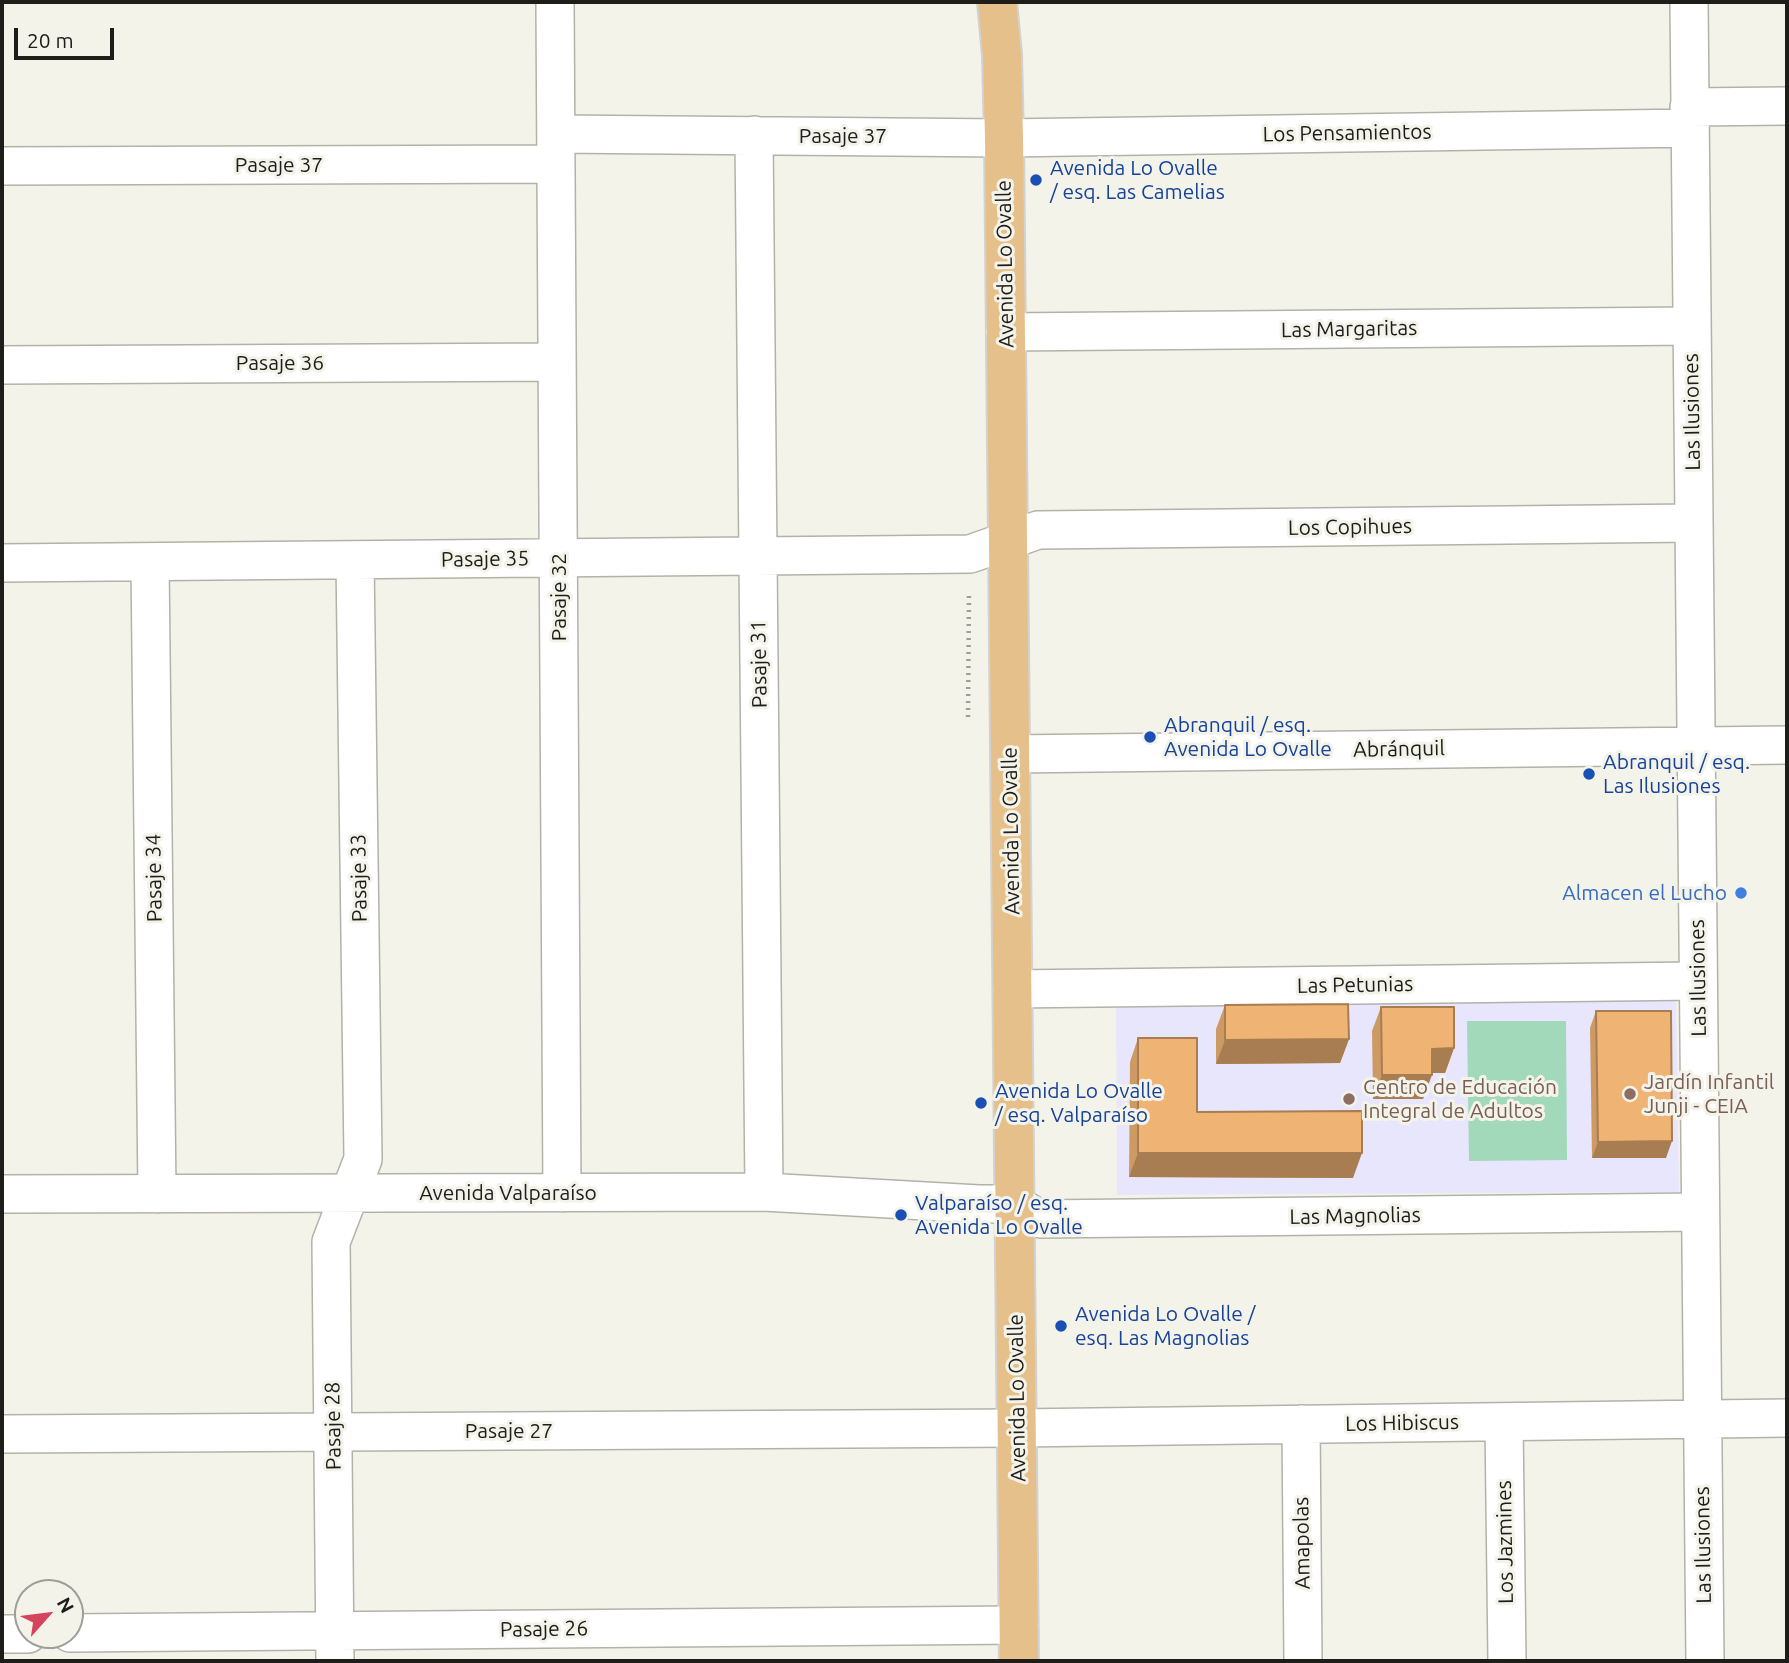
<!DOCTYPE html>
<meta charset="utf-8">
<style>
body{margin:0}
#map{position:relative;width:1789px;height:1663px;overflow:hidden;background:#f4f3ea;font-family:Ubuntu,sans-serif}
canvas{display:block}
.frame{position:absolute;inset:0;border:4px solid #1e1d1a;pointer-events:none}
.north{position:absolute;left:14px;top:1579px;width:70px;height:70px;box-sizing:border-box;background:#f4f3ea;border:2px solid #9e9d97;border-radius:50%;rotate:62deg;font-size:19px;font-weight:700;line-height:28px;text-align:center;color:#1e1d1a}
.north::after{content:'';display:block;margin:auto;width:24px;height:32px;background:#d4445f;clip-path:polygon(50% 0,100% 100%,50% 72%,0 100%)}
.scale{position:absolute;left:14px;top:28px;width:100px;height:32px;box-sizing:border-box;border:4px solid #1e1d1a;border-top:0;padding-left:9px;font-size:21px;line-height:24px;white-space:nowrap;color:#1e1d1a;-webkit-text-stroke:5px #f4f3ea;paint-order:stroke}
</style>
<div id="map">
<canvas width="1789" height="1663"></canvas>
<div class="frame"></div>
<div class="north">N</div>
<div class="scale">20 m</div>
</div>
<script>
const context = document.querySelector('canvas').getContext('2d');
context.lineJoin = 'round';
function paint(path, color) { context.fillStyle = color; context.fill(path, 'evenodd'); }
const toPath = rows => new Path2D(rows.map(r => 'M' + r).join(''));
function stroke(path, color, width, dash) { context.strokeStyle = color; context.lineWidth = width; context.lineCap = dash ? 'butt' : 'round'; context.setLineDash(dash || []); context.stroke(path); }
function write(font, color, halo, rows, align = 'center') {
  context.font = font + ' Ubuntu,sans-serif'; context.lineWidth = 6; context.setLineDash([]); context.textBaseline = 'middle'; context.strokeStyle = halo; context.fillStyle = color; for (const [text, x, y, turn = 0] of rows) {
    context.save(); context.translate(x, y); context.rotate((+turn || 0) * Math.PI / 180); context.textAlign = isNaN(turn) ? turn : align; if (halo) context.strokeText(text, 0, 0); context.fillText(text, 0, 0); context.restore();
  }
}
const education = toPath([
 [1676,996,1679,1192,1117,1195,1116,1005]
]);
const green = toPath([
 [1467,1021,1566,1021,1567,1160,1469,1161]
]);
const path = toPath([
 [968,717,969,592]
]);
const minor = toPath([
 [555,2,562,1193],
 [1689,2,1705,1661],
 [1689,107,1787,106],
 [556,134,1004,138,1690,128],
 [754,135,764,1192],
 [2,166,556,164],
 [1005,332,1692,326],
 [2,365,557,362],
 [150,562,157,1194],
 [2,563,970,554,1038,530,1694,523],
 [1010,754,1787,745],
 [1012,989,1698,981],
 [2,1194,764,1192,979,1204,1014,1204,1040,1219,1700,1212],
 [1504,1422,1507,1661],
 [1301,1424,1303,1661],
 [2,1434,1017,1428,1787,1418],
 [70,1633,1019,1625],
 [2,1634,28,1634],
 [335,1661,331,1242,363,1159,355,560]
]);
const major = toPath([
 [997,2,1002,55,1004,138,1019,1661]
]);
const wall = toPath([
 [1225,1005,1349,1039,1340,1063,1216,1064,1216,1029],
 [1381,1007,1454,1048,1445,1073,1432,1073,1423,1099,1373,1099,1372,1031],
 [1596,1011,1666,1158,1592,1158,1590,1028],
 [1138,1038,1197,1112,1353,1178,1129,1177,1130,1062]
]);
const shadedWall = toPath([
 [1349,1039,1340,1063,1216,1064,1225,1040],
 [1454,1048,1445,1073,1423,1073,1432,1049],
 [1382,1075,1432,1075,1423,1099,1373,1099],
 [1672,1141,1666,1158,1592,1158,1598,1142],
 [1138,1153,1362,1153,1353,1178,1129,1177]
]);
const building = toPath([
 [1348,1004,1349,1039,1225,1040,1225,1005,1348,1004],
 [1381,1007,1454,1007,1454,1048,1432,1049,1432,1075,1382,1075,1381,1007],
 [1596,1011,1671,1011,1672,1141,1598,1142,1596,1011],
 [1138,1038,1197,1038,1197,1112,1362,1111,1362,1153,1138,1153,1138,1038]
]);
const markers = [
 [1036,180,7,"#1a4fb4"],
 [1150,737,7,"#1a4fb4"],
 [1589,774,7,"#1a4fb4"],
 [1741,893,7,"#3f7fe0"],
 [1630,1094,7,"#8d6e63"],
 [1349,1099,7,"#8d6e63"],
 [981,1103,7,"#1a4fb4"],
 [901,1215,7,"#1a4fb4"],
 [1061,1326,7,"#1a4fb4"]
];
const streetNames = [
 ["Los Pensamientos",1347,133,-1],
 ["Pasaje 37",843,136],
 ["Pasaje 37",279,165],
 ["Avenida Lo Ovalle",1005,264,-91],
 ["Las Margaritas",1349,329,-1],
 ["Pasaje 36",280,363],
 ["Las Ilusiones",1692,412,-91],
 ["Los Copihues",1350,527,-1],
 ["Pasaje 35",485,559,-1],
 ["Pasaje 32",559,597,-90],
 ["Pasaje 31",759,664,-91],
 ["Abránquil",1399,749,-1],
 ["Avenida Lo Ovalle",1011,831,-91],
 ["Pasaje 34",154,878,-91],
 ["Pasaje 33",359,878,-91],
 ["Las Ilusiones",1698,978,-91],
 ["Las Petunias",1355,985,-1],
 ["Avenida Valparaíso",508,1193],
 ["Las Magnolias",1355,1216,-1],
 ["Avenida Lo Ovalle",1017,1398,-91],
 ["Los Hibiscus",1402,1423,-1],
 ["Pasaje 28",333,1426,-91],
 ["Pasaje 27",509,1431],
 ["Los Jazmines",1505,1542,-91],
 ["Amapolas",1302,1543,-91],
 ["Las Ilusiones",1703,1545,-91],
 ["Pasaje 26",544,1629,-1]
];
const transitNames = [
 ["Avenida Lo Ovalle",1050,168],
 ["/ esq. Las Camelias",1050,192],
 ["Abranquil / esq.",1164,725],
 ["Avenida Lo Ovalle",1164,749],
 ["Abranquil / esq.",1603,762],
 ["Las Ilusiones",1603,786],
 ["Avenida Lo Ovalle",995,1091],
 ["/ esq. Valparaíso",995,1115],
 ["Valparaíso / esq.",915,1203],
 ["Avenida Lo Ovalle",915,1227],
 ["Avenida Lo Ovalle /",1075,1314],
 ["esq. Las Magnolias",1075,1338]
];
const shopNames = [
 ["Almacen el Lucho",1727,893]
];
const educationNames = [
 ["Jardín Infantil",1644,1082],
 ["Junji - CEIA",1644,1106],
 ["Centro de Educación",1363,1087],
 ["Integral de Adultos",1363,1111]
];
paint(education, '#e8e6fc');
paint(green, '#a1d9ba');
stroke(minor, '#b3b2a9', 40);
stroke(major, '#d2d2d1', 42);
stroke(path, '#9e9d97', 4.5, [2, 5]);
stroke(minor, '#fff', 37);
stroke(major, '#e6c08a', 38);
paint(wall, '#ce9a64');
paint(shadedWall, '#a77d51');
paint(building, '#efb374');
stroke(building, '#a77d51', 2);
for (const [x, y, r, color] of markers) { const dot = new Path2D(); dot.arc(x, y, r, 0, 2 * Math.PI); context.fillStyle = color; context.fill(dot); stroke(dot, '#f4f3ea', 2.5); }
write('21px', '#1e1d1a', '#f4f3ea', streetNames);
write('21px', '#164399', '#f4f3ea', transitNames, 'left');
write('21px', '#366cbe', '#f4f3ea', shopNames, 'right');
write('21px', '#785e54', '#f4f3ea', educationNames, 'left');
</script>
